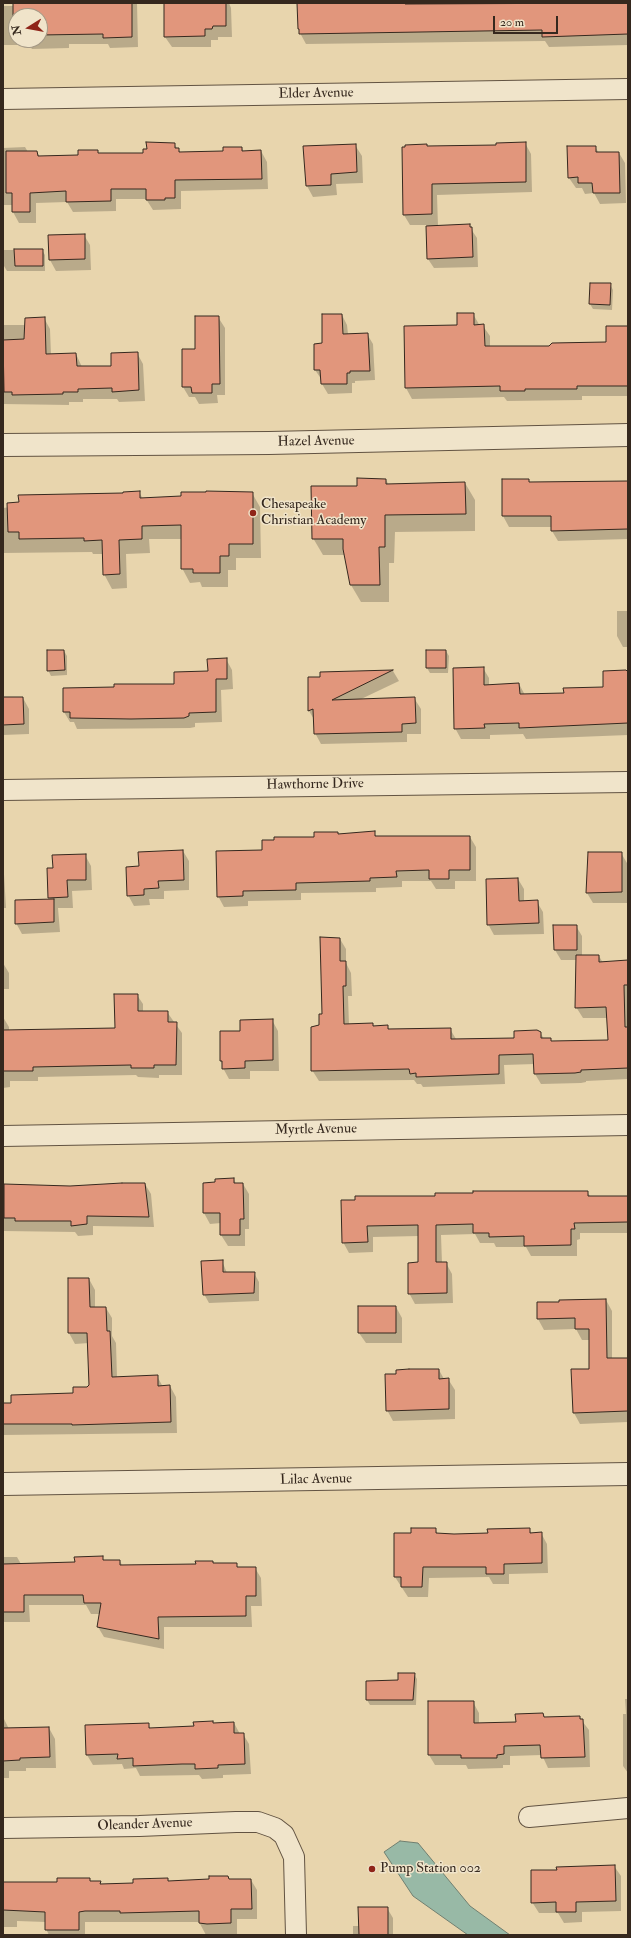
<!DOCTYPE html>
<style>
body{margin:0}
#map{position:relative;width:631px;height:1938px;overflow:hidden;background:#e8d5ad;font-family:"IM FELL Double Pica",serif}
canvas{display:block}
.frame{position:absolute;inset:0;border:4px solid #35281e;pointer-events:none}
.north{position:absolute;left:8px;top:8px;width:40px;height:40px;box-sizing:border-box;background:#f0e4ca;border:1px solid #a59985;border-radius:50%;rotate:259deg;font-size:11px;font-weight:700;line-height:16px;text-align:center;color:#35281e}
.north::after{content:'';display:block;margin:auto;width:14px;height:18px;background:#8f2418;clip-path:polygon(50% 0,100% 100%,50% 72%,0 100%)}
.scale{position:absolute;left:493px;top:16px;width:65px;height:18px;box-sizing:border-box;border:2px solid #35281e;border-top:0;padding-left:5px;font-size:12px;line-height:14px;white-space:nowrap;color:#35281e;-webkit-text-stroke:3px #f0e4ca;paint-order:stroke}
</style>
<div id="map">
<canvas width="631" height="1938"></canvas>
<div class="frame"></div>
<div class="north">N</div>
<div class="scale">20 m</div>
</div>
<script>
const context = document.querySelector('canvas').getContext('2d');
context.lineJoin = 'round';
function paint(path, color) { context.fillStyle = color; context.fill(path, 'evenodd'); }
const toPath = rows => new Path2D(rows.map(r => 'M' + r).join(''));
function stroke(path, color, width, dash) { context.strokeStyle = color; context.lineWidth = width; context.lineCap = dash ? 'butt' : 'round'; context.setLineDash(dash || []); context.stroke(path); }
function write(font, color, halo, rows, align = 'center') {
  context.font = font + ' "IM FELL Double Pica",serif'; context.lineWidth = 3; context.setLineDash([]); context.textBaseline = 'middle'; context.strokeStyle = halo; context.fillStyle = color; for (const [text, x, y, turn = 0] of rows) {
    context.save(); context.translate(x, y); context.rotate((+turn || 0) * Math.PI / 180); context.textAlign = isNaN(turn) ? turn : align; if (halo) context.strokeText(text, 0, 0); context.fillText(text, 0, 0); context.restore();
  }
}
const water = toPath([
 [400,1841,418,1843,470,1906,510,1935,468,1935,413,1896,384,1852,400,1841]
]);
const shadow = toPath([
 [19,3,137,3,138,47,110,48,108,44,69,44,69,48,32,49,29,45,3,45,3,6,14,6],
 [16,16,40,16,40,40,16,40],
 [166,3,229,3,231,8,232,37,218,37,218,40,211,40,211,47,172,47,165,37],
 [298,3,407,3,409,5,453,5,453,3,628,3,628,45,549,47,545,41,306,44,300,33],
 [525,143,531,154,532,192,437,195,438,226,469,226,477,238,478,267,434,268,428,259,427,225,410,225,404,215,428,147,497,146],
 [174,144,181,153,224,152,242,148,244,152,261,151,267,162,268,189,181,191,181,209,153,210,146,199,116,199,116,211,73,212,67,202,36,203,36,223,19,223,13,212,13,205,3,205,3,148,25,147,28,152,37,152,40,157,78,156,97,151,99,154,144,154],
 [355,145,362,156,363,183,336,184,337,195,313,197,307,186],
 [595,147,599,153,619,153,625,163,626,203,600,204,594,193,585,194,582,188,576,188,569,178],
 [84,235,90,245,91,270,56,271,50,260,49,236],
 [4,250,42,250,45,255,45,271,7,271,4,266],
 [590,284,610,284,613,290,612,310,593,309,590,304],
 [473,314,480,326,483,326,490,336,490,347,550,347,607,343,628,327,628,396,582,396,582,400,507,401,504,397,412,399,406,388,405,327,458,326],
 [342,315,347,325,348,334,367,334,373,344,375,380,355,381,355,383,352,383,352,393,328,394,322,384,322,380,315,370,315,345,323,344],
 [218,317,225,328,225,395,217,395,218,403,199,404,195,397,189,397,183,387,196,350],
 [44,318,50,329,51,355,76,354,82,367,112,367,137,353,143,364,145,401,119,402,117,399,83,399,83,402,69,402,69,405,3,404,3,325,26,325],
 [386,480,389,485,465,483,475,500,475,531,395,532,394,563,389,563,389,602,361,602,351,585,345,555,323,555,313,538,358,487],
 [503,480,528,480,530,483,628,482,628,539,558,541,552,531,552,527,509,527,503,516],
 [139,492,143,499,252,493,260,507,261,558,236,558,236,570,228,570,228,587,202,587,200,582,190,583,182,568,182,539,149,539,150,553,126,554,127,588,112,589,104,574,103,554,93,554,92,552,3,553,3,508],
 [617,611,628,611,628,647,623,647,617,636],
 [64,651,67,656,67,675,51,676,48,670],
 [446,651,449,656,448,673,430,673,427,668],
 [226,659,232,670,233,689,221,690,222,722,195,723,195,727,190,728,77,729,74,722,70,722,64,712,115,688,175,685,209,672],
 [483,668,489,678,489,685,519,684,525,695,565,694,604,688,604,672,628,671,628,735,526,739,523,734,490,735,490,739,461,739,455,728],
 [393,671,399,681,359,700,414,698,421,709,421,734,407,734,407,742,321,744,315,733,315,721,309,711,309,678,321,678,321,673],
 [3,698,23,698,29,709,29,734,3,735],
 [338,833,339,835,374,833,377,837,470,837,476,847,476,881,455,881,455,889,436,889,431,881,402,881,402,887,376,888,376,892,301,893,301,900,248,901,248,906,224,907,218,896,263,851],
 [183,851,189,861,189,890,164,891,164,899,149,899,150,905,134,906,128,895,140,867],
 [621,853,627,863,627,903,593,903,587,893],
 [85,855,91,866,92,890,72,891,73,908,58,908,60,932,22,934,16,923,51,900,49,898,54,869],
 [3,857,6,908,3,908],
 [518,879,524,889,524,902,537,902,543,912,544,934,494,935,488,924],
 [576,926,582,936,582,956,599,956,603,963,628,961,628,1079,586,1081,586,1082,581,1083,541,1084,535,1074,535,1064,504,1065,505,1084,423,1087,421,1084,417,1084,414,1080,319,1081,312,1070,340,939,346,949,346,963,351,973,352,996,348,996,349,1025,387,1026,390,1030,450,1029,456,1039,515,1039,540,1032,544,1039,550,1039,552,1042,609,1041,608,1018,583,1018,576,1007,577,960,561,960,555,950],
 [3,963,9,973,9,989,3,989],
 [137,995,143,1004,143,1012,167,1012,182,1033,182,1075,159,1075,159,1078,138,1077,136,1075,38,1077,38,1081,10,1081,10,1087,3,1088,3,1017,9,1027,9,1030,116,1029],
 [272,1020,278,1031,279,1071,250,1071,250,1079,229,1079,223,1068,221,1061,241,1032],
 [234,1179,236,1184,243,1184,249,1194,249,1229,245,1229,245,1246,228,1246,221,1235,221,1223,210,1224,204,1213],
 [145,1184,151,1194,154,1227,93,1226,93,1235,78,1236,75,1232,3,1231,3,1193,70,1187],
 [587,1192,591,1197,628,1198,628,1233,580,1233,580,1239,577,1240,577,1256,531,1256,526,1247,496,1247,494,1243,480,1243,475,1234,441,1235,442,1263,446,1263,452,1274,453,1303,415,1304,409,1293,419,1263,419,1236,373,1237,373,1252,349,1253,343,1242,342,1201],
 [222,1261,227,1273,254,1273,259,1282,259,1301,209,1303,204,1294],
 [89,1279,95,1290,95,1308,106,1308,112,1318,112,1336,116,1343,117,1378,157,1376,163,1387,170,1386,176,1397,177,1433,3,1435,3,1404,74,1394,90,1386,89,1343,75,1344,69,1333],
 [606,1300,612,1311,612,1359,628,1359,628,1422,580,1424,574,1413,572,1370,590,1369,590,1340,582,1340,576,1329,544,1330,538,1319,538,1303],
 [396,1307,402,1318,402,1343,366,1343,359,1333],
 [439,1370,444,1379,448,1379,455,1390,455,1419,393,1421,387,1410],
 [435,1529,438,1534,489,1534,529,1529,532,1534,541,1533,547,1544,548,1573,509,1574,509,1584,493,1584,489,1577,429,1578,428,1597,408,1597,395,1577,412,1534],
 [3,1557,17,1557,21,1564,76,1563,102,1557,104,1561,120,1561,122,1565,197,1565,213,1562,214,1564,236,1564,238,1568,255,1568,261,1578,262,1606,251,1606,252,1627,164,1627,164,1649,104,1637,98,1627,101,1614,91,1614,86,1605,29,1605,30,1622,3,1622],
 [414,1674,417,1679,416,1705,370,1705,367,1700],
 [625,1699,628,1699,628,1773,623,1766,623,1714,626,1714],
 [473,1702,479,1713,479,1724,517,1723,543,1714,545,1718,579,1717,589,1730,590,1767,548,1768,542,1755,510,1756,510,1765,503,1765,503,1768,468,1769,466,1765,435,1765,429,1755],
 [3,1717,9,1729,49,1728,55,1739,56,1768,26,1768,26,1771,9,1771,9,1778,3,1778],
 [234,1723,240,1734,243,1734,249,1744,251,1774,223,1775,223,1778,202,1779,199,1775,140,1776,136,1768,124,1769,122,1764,93,1765,87,1755,148,1724,151,1729],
 [614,1866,621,1876,621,1911,582,1912,582,1922,564,1923,558,1913,539,1913,532,1902,558,1871],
 [228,1877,230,1880,251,1880,257,1890,257,1919,237,1919,237,1935,206,1935,199,1922,85,1922,85,1935,49,1935,46,1929,46,1922,17,1921,17,1927,3,1927,3,1883,58,1883,89,1879,91,1882,100,1882,101,1884,134,1884,167,1879,169,1882,210,1880],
 [387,1908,393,1918,393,1935,353,1935,353,1926,360,1926]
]);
const building = toPath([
 [13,3,132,3,132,37,103,38,103,34,40,35,40,16,16,16,16,35,13,35,13,3],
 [164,3,226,3,226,26,213,26,212,29,205,29,205,36,164,37,164,3],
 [297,3,405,3,405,4,628,3,628,34,542,37,542,30,299,34,299,29,298,29,297,3],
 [146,142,175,143,175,148,179,148,179,152,223,151,223,147,242,147,242,151,261,150,262,179,175,180,175,198,165,198,165,200,146,200,146,189,111,189,111,201,66,202,66,191,30,193,30,212,12,212,12,193,6,193,6,151,37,151,38,156,78,155,78,150,98,150,98,153,143,153,143,149,147,149,146,142],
 [526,142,526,182,432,184,432,214,403,215,402,147,405,147,405,145,427,144,427,146,496,145,496,143,526,142],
 [356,144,357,172,331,174,331,185,306,186,303,146,356,144],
 [567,146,596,146,596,152,619,152,620,193,593,193,592,183,578,183,578,177,568,178,567,146],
 [470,224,470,227,472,227,473,257,427,259,426,226,470,224],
 [85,234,85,259,49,260,48,235,85,234],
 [14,249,43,249,43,266,15,266,14,249],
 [590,283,611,283,610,305,589,304,590,283],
 [457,313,474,313,474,325,484,324,485,346,549,346,552,343,606,342,606,326,628,326,628,386,577,386,577,389,525,389,525,391,500,391,500,386,405,388,404,326,457,325,457,313],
 [322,314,342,314,343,334,368,333,370,371,350,371,350,373,347,373,347,384,321,384,320,370,314,370,314,344,322,343,322,314],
 [195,316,219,316,220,384,212,384,212,393,192,393,191,387,182,387,182,349,195,349,195,316],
 [45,317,46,354,76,353,77,366,111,366,111,353,138,352,139,390,112,392,112,388,78,389,78,392,63,392,63,394,12,395,12,392,4,392,3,340,24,339,25,318,45,317],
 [357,478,386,479,386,484,465,482,466,514,385,515,385,547,379,547,380,585,350,585,343,549,343,539,312,539,311,486,357,486,357,478],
 [502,479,529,479,529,482,628,481,628,529,551,531,551,516,502,516,502,479],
 [140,491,140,498,181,496,181,492,206,492,206,491,253,492,253,544,229,544,229,556,220,556,220,573,193,573,193,569,181,569,181,525,142,526,142,539,119,540,120,574,103,575,102,540,84,541,84,538,19,539,19,532,8,532,7,503,19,502,18,495,123,493,123,492,140,491],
 [47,650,64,650,65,670,47,671,47,650],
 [426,650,446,650,446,668,426,668,426,650],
 [227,658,227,679,216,679,216,712,189,713,189,716,184,718,131,719,70,718,70,712,63,712,63,688,114,687,114,684,174,684,174,672,208,671,207,659,227,658],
 [484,667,484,685,519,683,520,694,564,693,563,688,603,687,603,671,626,670,628,672,628,723,519,728,519,723,484,724,485,728,454,729,453,668,484,667],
 [393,670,332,700,415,697,416,723,402,724,402,732,314,734,313,709,308,711,308,677,320,677,320,672,393,670],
 [3,697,23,697,24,724,3,725,3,697],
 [375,831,375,836,470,836,470,870,449,870,449,879,429,879,429,870,396,871,397,877,370,878,370,881,296,883,296,890,243,891,243,896,217,897,216,851,262,850,262,840,274,840,274,837,314,837,314,832,338,832,338,834,375,831],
 [183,850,184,880,158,881,159,888,144,889,144,895,127,896,126,867,139,866,138,852,183,850],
 [588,852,622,852,622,892,586,893,588,852],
 [86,854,86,880,67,880,68,897,48,898,47,868,53,868,52,855,86,854],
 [518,878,519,901,538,900,539,923,487,925,486,879,518,878],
 [54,899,54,922,15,924,15,900,54,899],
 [553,925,577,925,577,950,554,950,553,925],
 [320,937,340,938,340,961,346,961,346,986,343,986,344,1024,373,1023,373,1026,388,1025,388,1029,451,1028,451,1039,514,1038,514,1031,537,1030,541,1032,541,1038,551,1038,551,1041,608,1040,606,1007,575,1008,576,955,599,955,599,962,628,960,628,985,624,985,625,1027,628,1027,628,1068,581,1070,581,1072,575,1073,534,1074,533,1054,499,1055,499,1074,416,1077,416,1073,410,1074,409,1069,311,1071,311,1027,319,1025,319,1014,322,1014,320,937],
 [114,994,138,994,138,1011,168,1011,168,1022,177,1022,176,1065,154,1065,154,1068,131,1068,131,1065,33,1067,33,1071,3,1071,3,1030,115,1028,114,994],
 [273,1019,273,1060,245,1061,245,1068,222,1069,222,1061,220,1061,220,1031,240,1031,240,1020,273,1019],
 [234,1178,234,1183,243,1183,244,1219,240,1219,240,1235,220,1235,220,1213,203,1213,203,1183,215,1182,215,1179,234,1178],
 [122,1183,145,1183,149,1217,87,1216,87,1224,71,1226,71,1221,15,1221,15,1218,4,1218,4,1184,70,1186,122,1183],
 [473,1191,588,1191,588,1196,628,1196,628,1222,574,1223,575,1229,571,1229,571,1245,524,1246,524,1236,489,1237,489,1233,473,1233,473,1224,436,1225,436,1262,447,1262,447,1293,408,1294,408,1263,418,1262,418,1225,367,1226,368,1242,342,1243,341,1200,355,1200,355,1196,435,1196,435,1193,473,1193,473,1191],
 [223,1260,223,1272,255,1272,254,1293,203,1295,201,1261,223,1260],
 [68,1278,89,1278,90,1307,106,1307,107,1331,110,1331,112,1377,158,1375,158,1386,170,1385,171,1422,72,1425,72,1424,3,1424,3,1403,11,1403,11,1395,73,1393,73,1387,87,1387,89,1385,87,1333,68,1333,68,1278],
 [606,1299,607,1358,628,1358,628,1411,573,1413,571,1369,589,1369,589,1329,575,1329,575,1318,537,1319,537,1302,559,1302,559,1300,606,1299],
 [358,1306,396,1306,396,1333,358,1333,358,1306],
 [409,1369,439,1369,439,1379,449,1378,449,1409,386,1411,385,1374,396,1374,396,1370,409,1369],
 [411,1528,436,1528,436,1533,454,1534,488,1533,487,1529,530,1528,530,1533,542,1532,542,1563,504,1564,504,1574,486,1574,486,1567,423,1567,422,1587,401,1587,401,1577,394,1577,394,1533,411,1533,411,1528],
 [103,1556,103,1560,120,1560,120,1565,196,1564,195,1561,213,1561,213,1563,237,1563,237,1567,256,1567,256,1596,246,1596,246,1616,158,1617,159,1639,97,1627,101,1603,84,1603,83,1595,24,1595,24,1612,3,1612,3,1564,75,1562,74,1557,103,1556],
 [398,1673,415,1673,413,1700,366,1700,366,1681,398,1680,398,1673],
 [428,1701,474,1701,474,1723,516,1722,515,1714,543,1713,544,1717,580,1716,580,1719,583,1719,585,1757,541,1758,540,1745,504,1746,504,1754,497,1755,497,1758,461,1758,461,1755,428,1755,428,1701],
 [213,1721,213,1723,234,1722,234,1733,244,1733,245,1764,218,1765,218,1768,195,1769,195,1764,182,1764,133,1766,133,1758,117,1759,118,1754,86,1755,85,1725,149,1723,149,1728,194,1726,193,1722,213,1721],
 [49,1727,50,1757,20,1758,20,1760,3,1761,3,1728,49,1727],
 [615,1865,616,1901,576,1902,576,1912,556,1912,556,1902,531,1903,531,1870,557,1870,556,1867,615,1865],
 [209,1876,228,1876,229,1879,251,1879,252,1909,231,1909,231,1923,207,1924,199,1923,199,1911,120,1913,120,1911,85,1911,79,1912,79,1930,45,1930,45,1912,3,1910,3,1882,57,1882,57,1878,90,1878,90,1881,101,1881,100,1884,133,1883,133,1879,168,1878,168,1881,209,1879,209,1876],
 [358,1907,388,1907,388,1935,359,1935,358,1907]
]);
const minor = toPath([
 [3,99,628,89],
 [3,790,628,782],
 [3,1136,628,1125],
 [529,1817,628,1808],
 [3,1828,139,1826,236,1822,258,1822,275,1828,284,1835,294,1857,296,1935]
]);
const tertiary = toPath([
 [3,445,269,443,628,435],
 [3,1484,628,1474]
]);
const markers = [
 [253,513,4,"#8f2418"],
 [372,1869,4,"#8f2418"]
];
const streetNames = [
 ["Elder Avenue",316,94,-1],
 ["Hazel Avenue",316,442,-1],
 ["Hawthorne Drive",315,785,-1],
 ["Myrtle Avenue",316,1130,-1],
 ["Lilac Avenue",316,1480,-1],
 ["Oleander Avenue",145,1825,-2]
];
const poiNames = [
 ["Chesapeake",261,505],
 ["Christian Academy",261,521],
 ["Pump Station 002",380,1869]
];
paint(water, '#98b9a6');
stroke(water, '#707f70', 1);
paint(shadow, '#0003');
paint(building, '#e1967c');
stroke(building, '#35281e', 1);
stroke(minor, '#625342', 22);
stroke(tertiary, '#625342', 24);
stroke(minor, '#f0e4ca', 20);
stroke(tertiary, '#f0e4ca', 22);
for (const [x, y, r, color] of markers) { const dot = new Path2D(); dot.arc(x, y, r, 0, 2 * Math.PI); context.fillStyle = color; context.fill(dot); stroke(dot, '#f0e4ca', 1.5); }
write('14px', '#35281e', '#f0e4ca', streetNames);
write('14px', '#35281e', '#f0e4ca', poiNames, 'left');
</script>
